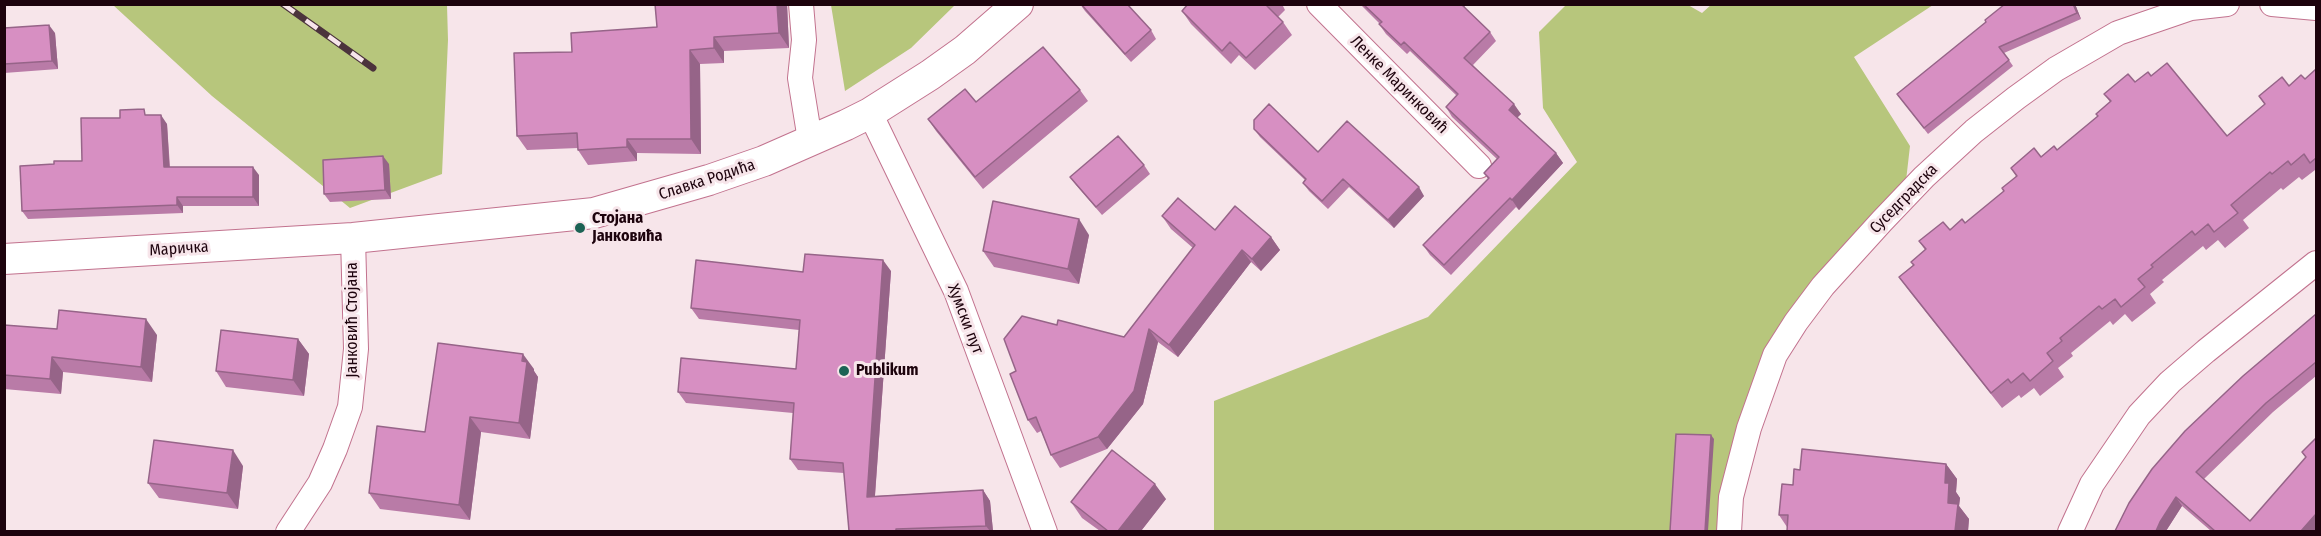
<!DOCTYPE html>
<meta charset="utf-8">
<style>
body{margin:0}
#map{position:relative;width:2321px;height:536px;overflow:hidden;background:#f7e5ea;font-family:"Fira Sans Condensed",sans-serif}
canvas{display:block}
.frame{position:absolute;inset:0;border:6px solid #1d030d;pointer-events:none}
</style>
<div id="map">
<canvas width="2321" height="536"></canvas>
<div class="frame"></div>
</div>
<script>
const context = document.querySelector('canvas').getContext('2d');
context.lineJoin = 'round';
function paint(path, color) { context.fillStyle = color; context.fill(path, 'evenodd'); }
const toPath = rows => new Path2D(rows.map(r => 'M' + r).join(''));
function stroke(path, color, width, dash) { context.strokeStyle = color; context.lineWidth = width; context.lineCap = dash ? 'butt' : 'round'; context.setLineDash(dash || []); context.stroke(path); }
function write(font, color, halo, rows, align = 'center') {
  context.font = font + ' "Fira Sans Condensed",sans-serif'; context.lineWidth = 6; context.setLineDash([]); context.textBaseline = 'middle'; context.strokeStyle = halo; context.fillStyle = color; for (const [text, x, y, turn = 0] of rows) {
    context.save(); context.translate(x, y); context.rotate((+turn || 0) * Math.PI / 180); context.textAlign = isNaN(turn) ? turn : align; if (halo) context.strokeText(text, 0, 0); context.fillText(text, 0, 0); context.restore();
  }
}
const green = toPath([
 [1712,4,1933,5,1854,57,1910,146,1904,198,1775,355,1729,531,1214,532,1214,401,1428,317,1577,162,1543,108,1539,32,1566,5,1688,5,1702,13],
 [113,5,447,5,448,40,442,174,350,208,212,96],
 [831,5,831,4,955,5,911,48,845,91]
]);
const minor = toPath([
 [801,4,804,40,800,78,810,140],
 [1319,4,1479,166],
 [2272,4,2316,8],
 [870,113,956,291,1045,532],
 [288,532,320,483,335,449,350,407,356,349,353,238],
 [1729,532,1731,497,1749,428,1775,355,1796,322,1823,286,1882,221,1924,177,1974,131,2016,98,2056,69,2118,33,2191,8,2227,4],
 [2070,532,2092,484,2139,415,2170,382,2206,351,2316,263]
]);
const tertiary = toPath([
 [4,259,353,238,594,213,709,180,764,161,846,125,870,113,930,75,965,50,1018,4]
]);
const rail = toPath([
 [283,4,373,68]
]);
const wall = toPath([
 [655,4,787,4,789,48,724,51,724,63,700,64,701,154,637,153,637,161,588,165,578,150,578,148,527,150,517,136,572,52,657,27],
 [1080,4,1151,30,1156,39,1131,62,1085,11],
 [1188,4,1282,4,1285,10,1278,17,1283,22,1292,35,1255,70,1239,55,1231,64,1191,24,1182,11],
 [1360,4,1464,4,1465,7,1464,8,1490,32,1496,41,1473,65,1521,114,1517,117,1556,153,1563,163,1519,210,1516,207,1451,275,1430,255,1423,245,1488,179,1484,173,1497,159,1452,117,1446,107,1457,96,1410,51,1407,54,1386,34,1379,24,1380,24],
 [2005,4,2075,4,2081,19,2004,53,2013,66,1928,134,1897,94,1986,22],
 [4,28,55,33,58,69,4,73],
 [2316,69,2316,172,2315,170,2302,180,2299,177,2283,190,2281,188,2243,220,2249,228,2225,248,2218,240,2206,250,2203,246,2162,280,2164,282,2150,294,2156,303,2132,322,2125,314,2113,325,2110,321,2071,353,2073,356,2058,368,2064,377,2040,396,2034,388,2021,398,2019,395,2002,408,1910,292,1899,277,1913,265,1911,262,1925,250,1919,241,1965,223,2004,192,2016,176,2011,168,2057,150,2098,117,2110,102,2104,94,2151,76,2227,136,2265,105,2259,96,2305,79],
 [1080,90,1088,101,983,189,936,131,928,119],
 [148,115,167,124,170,167,259,175,259,206,183,206,183,213,28,219,22,211,82,161,120,118],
 [1254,129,1318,152,1424,196,1394,228,1349,187,1328,209,1309,191,1303,183,1305,180,1260,137],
 [389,164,391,199,330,202,324,194],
 [1144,165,1150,174,1102,215,1076,185,1070,177],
 [1162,216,1215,230,1271,237,1280,250,1261,271,1251,262,1178,357,1158,342,1143,404,1107,449,1060,468,1051,455,1041,431,1037,433,1028,420,1016,371,1057,325,1124,337,1193,248,1171,229],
 [1089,235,1079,284,994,267,983,251],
 [891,271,875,496,983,490,990,501,993,531,849,531,844,473,798,470,790,459,793,413,686,403,678,392,796,369,799,330,699,319,691,308,803,272],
 [2316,314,2316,376,2273,412,2204,479,2250,521,2306,458,2302,452,2316,438,2315,531,2211,531,2182,506,2166,531,2185,431],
 [4,325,57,329,157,335,152,382,63,372,61,394,4,389],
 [298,339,309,354,304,396,226,387,216,371],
 [534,369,534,371,538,377,530,439,481,432,470,520,380,509,369,493,425,432],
 [1946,464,1957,479,1956,492,1960,498,1959,506,1969,519,1968,531,1787,531,1787,527,1779,515,1800,470],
 [243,466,238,509,159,498,148,483],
 [1166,499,1141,531,1100,531,1082,518,1071,502]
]);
const shadedWall = toPath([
 [777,4,787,4,789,48,779,33],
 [2073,4,2075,4,2081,19,2077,13],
 [49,25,55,33,58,69,52,61],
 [714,37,724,51,724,63,714,48],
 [690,50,700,64,701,154,691,139],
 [1514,104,1521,114,1516,119,1509,110],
 [161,115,167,124,170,176,164,167],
 [627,139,637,153,637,161,627,147],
 [1556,153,1563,163,1519,210,1512,200],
 [383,156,389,164,391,199,385,190],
 [253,167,259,175,259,206,253,197],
 [1419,187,1424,196,1394,228,1388,220],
 [177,197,183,206,183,213,177,205],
 [1079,219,1089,235,1079,284,1068,269],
 [1271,237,1280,250,1261,271,1252,259],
 [1242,250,1251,262,1178,357,1169,345],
 [883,260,891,271,874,508,867,497],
 [146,319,157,335,152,382,141,367],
 [1149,329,1158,342,1143,404,1107,449,1098,437],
 [298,339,309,354,304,396,293,380],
 [523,354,534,369,534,371,538,377,530,439,519,423],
 [52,357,63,372,61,394,50,379],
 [470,417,481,432,470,520,459,505],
 [1711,435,1714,439,1708,531,1705,531],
 [233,450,243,466,238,509,227,493],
 [1946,464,1957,479,1956,492,1960,498,1959,506,1969,519,1968,531,1955,531,1948,503,1945,483],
 [1155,484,1166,499,1141,531,1118,531],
 [983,490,990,501,993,531,990,531,986,526],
 [2176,497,2182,506,2166,531,2156,531,2160,522],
 [2316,514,2316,530,2315,531,2301,531]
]);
const building = toPath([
 [655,4,777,4,779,33,714,37,714,48,690,50,691,139,627,139,627,147,578,150,577,133,517,136,514,53,572,52,571,33,657,27,655,4],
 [1081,4,1127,4,1151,30,1125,54,1081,4],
 [1188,4,1269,4,1267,6,1283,22,1246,58,1230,42,1222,51,1182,11,1188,4],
 [1363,4,1461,4,1490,32,1464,58,1514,104,1509,110,1556,153,1512,200,1510,198,1444,265,1423,245,1489,178,1484,173,1499,157,1446,107,1458,94,1404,42,1401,45,1379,24,1382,22,1363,4],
 [2005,4,2073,4,2077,13,1999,47,2009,60,1924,128,1897,94,1986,22,1985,20,2005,4],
 [49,25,52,61,4,64,4,28,49,25],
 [1043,47,1080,90,975,177,928,119,965,89,976,102,1043,47],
 [2167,63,2227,136,2265,104,2259,96,2282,77,2289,86,2301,75,2305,79,2316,69,2316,158,2310,163,2304,154,2291,165,2288,161,2272,174,2270,172,2231,205,2238,213,2214,232,2208,224,2195,235,2192,231,2151,265,2153,267,2138,279,2145,287,2121,307,2115,299,2102,309,2099,306,2060,338,2062,341,2047,353,2053,361,2030,381,2023,373,2011,383,2008,379,1991,393,1899,277,1914,265,1911,262,1926,249,1919,241,1943,222,1950,230,1962,219,1965,223,2004,191,2002,188,2017,176,2011,168,2034,148,2041,157,2054,146,2057,150,2098,116,2096,114,2111,101,2104,94,2128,74,2135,82,2148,72,2151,76,2167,63],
 [1269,104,1318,152,1347,121,1419,187,1388,220,1343,179,1322,201,1303,183,1306,179,1254,129,1254,120,1269,104],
 [144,109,145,115,161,115,164,167,253,167,253,197,177,197,177,205,22,211,20,166,54,164,54,161,82,161,81,118,120,118,120,110,144,109],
 [1118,136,1144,165,1096,207,1070,177,1118,136],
 [383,156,385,190,324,194,323,160,383,156],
 [1178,198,1215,230,1235,206,1271,237,1252,259,1242,250,1169,345,1149,329,1134,391,1098,437,1051,455,1036,417,1028,420,1010,374,1016,371,1004,339,1022,316,1057,325,1058,320,1124,337,1195,245,1162,216,1178,198],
 [993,201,1079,219,1068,269,983,251,993,201],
 [805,254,883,260,867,497,983,490,986,526,896,529,896,531,849,531,843,463,790,459,794,403,678,392,681,358,796,369,800,320,691,308,696,260,803,272,805,254],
 [59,310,146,319,141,367,52,357,50,379,4,375,4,325,57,329,59,310],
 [2316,314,2316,362,2266,403,2196,472,2250,521,2306,457,2302,452,2316,438,2316,514,2301,531,2215,531,2176,497,2160,522,2156,531,2115,531,2129,503,2152,469,2185,431,2243,376,2316,314],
 [221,330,298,339,293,380,216,371,221,330],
 [438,343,523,354,522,361,527,362,519,423,470,417,459,505,369,493,377,426,425,432,438,343],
 [1676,434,1711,435,1705,531,1670,531,1676,434],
 [154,440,233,450,227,493,148,483,154,440],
 [1802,449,1946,464,1945,483,1949,483,1948,503,1958,504,1955,531,1787,531,1788,515,1779,515,1782,484,1793,485,1794,469,1800,470,1802,449],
 [1112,450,1155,484,1118,531,1108,531,1071,502,1112,450]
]);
const markers = [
 [580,228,6,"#1c6355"],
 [844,371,6,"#1c6355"]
];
const streetNames = [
 ["Ленке Маринковић",1399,85,45],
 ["Славка Родића",707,180,-18],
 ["Суседградска",1904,199,-46],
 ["Маричка",179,249,-4],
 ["Хумски пут",965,319,69],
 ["Јанковић Стојана",353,320,-90]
];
const poiNames = [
 ["Стојана",592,219],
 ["Јанковића",592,237],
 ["Publikum",856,371]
];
paint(green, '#b7c67c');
stroke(minor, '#c2728e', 26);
stroke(tertiary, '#c2728e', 32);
stroke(minor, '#fff', 24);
stroke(tertiary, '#fff', 30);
stroke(rail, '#4b333c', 7);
stroke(rail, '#f7e5ea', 4.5, [14]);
paint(wall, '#b97ba7');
paint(shadedWall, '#966488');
paint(building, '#d78fc2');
stroke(building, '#966488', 1.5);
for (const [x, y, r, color] of markers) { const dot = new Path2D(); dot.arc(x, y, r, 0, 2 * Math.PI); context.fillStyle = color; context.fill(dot); stroke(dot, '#f7e5ea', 2); }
write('16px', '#1d030d', '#f7e5ea', streetNames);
write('bold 16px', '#1d030d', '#f7e5ea', poiNames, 'left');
</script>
